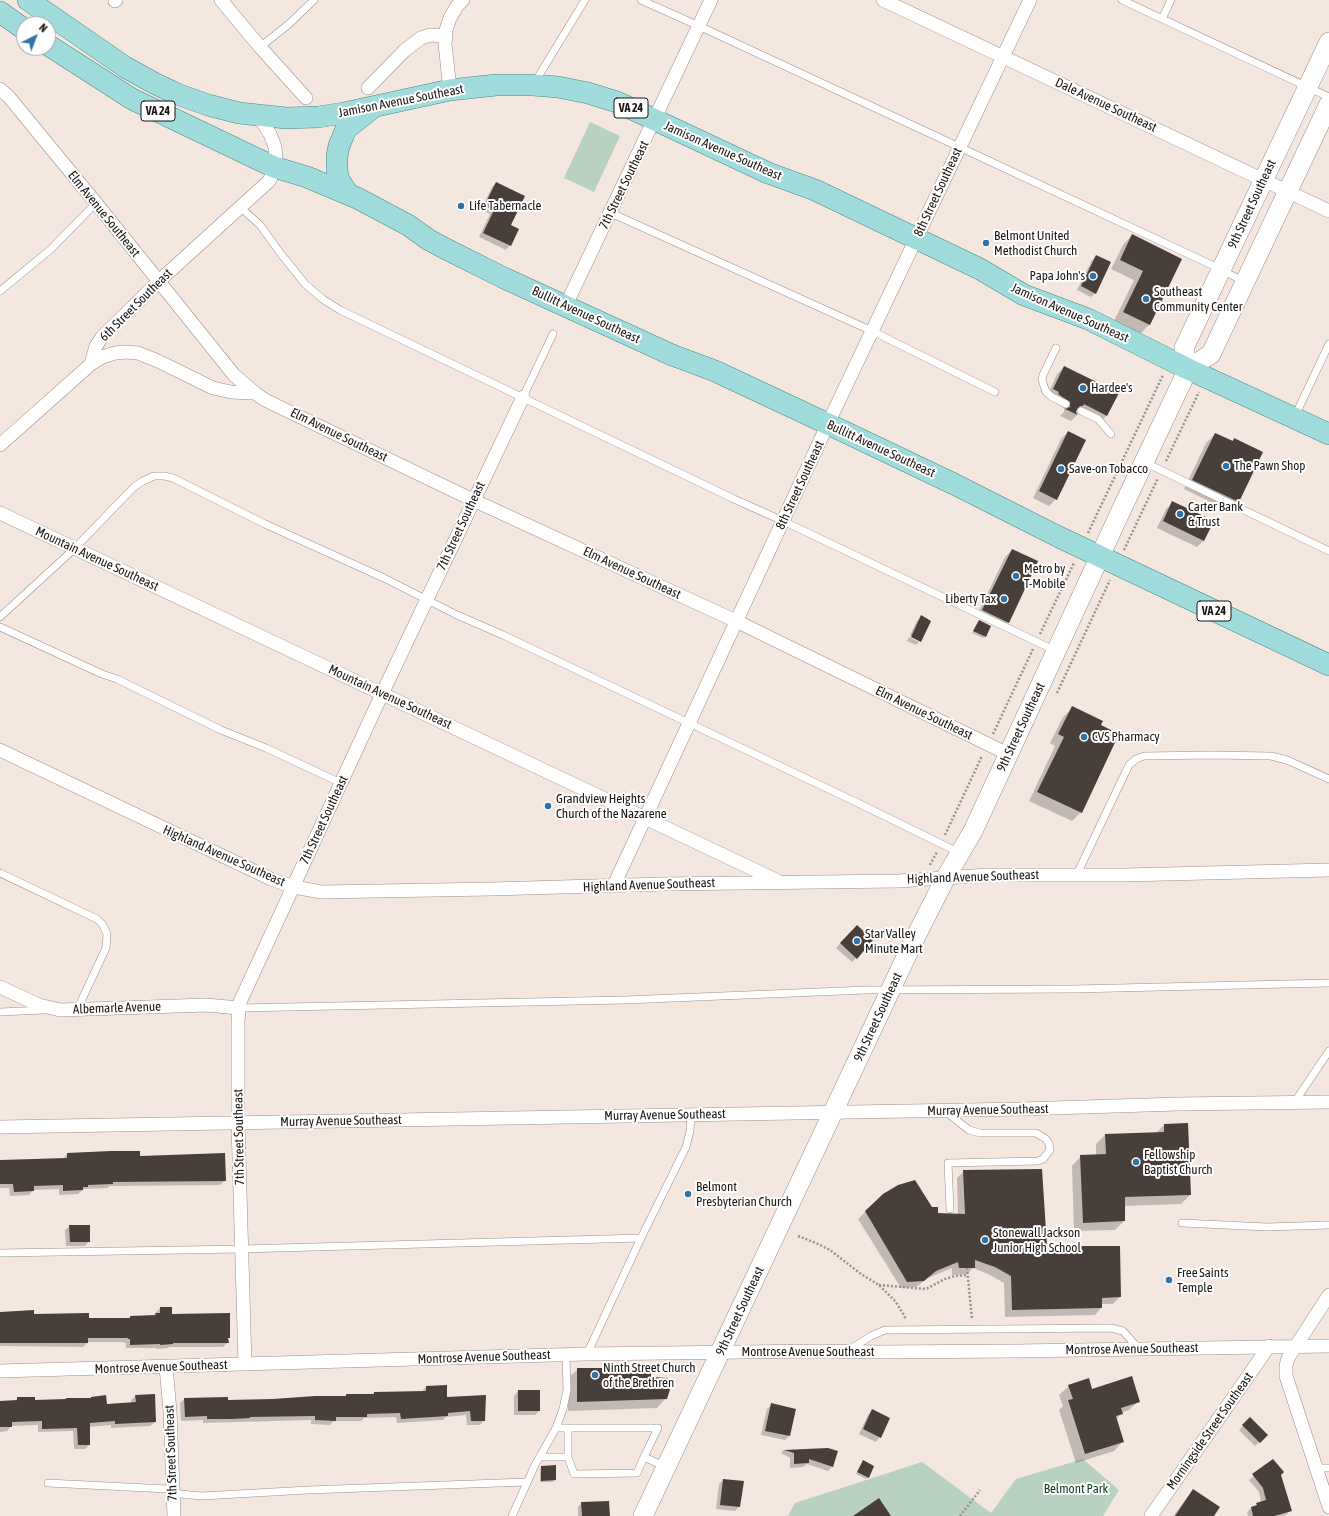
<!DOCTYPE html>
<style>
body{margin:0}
#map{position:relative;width:1329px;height:1516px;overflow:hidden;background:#f3e7e0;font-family:"Asap Condensed",sans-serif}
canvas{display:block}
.north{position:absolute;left:16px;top:16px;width:40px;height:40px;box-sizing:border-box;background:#fff;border:1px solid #a4a2a1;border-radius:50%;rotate:42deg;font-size:11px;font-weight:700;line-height:16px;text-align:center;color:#1b1715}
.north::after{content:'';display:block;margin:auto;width:14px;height:18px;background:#3073a9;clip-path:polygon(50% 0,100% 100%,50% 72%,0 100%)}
</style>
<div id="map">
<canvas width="1329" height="1516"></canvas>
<div class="north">N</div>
</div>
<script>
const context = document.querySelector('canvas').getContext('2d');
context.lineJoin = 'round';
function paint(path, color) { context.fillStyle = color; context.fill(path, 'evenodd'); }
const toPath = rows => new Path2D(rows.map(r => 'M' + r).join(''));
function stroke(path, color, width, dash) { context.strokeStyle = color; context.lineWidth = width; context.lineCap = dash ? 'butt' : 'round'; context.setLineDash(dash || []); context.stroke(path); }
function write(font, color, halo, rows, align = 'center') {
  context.font = font + ' "Asap Condensed",sans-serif'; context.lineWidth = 4; context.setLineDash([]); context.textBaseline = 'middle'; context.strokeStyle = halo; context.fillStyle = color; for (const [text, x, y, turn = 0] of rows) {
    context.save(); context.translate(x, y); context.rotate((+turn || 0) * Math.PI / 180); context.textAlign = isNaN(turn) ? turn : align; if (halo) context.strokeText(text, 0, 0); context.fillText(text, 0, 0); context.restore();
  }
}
const green = toPath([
 [590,122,620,136,594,192,564,178],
 [1083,1459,1119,1490,1103,1516,788,1516,795,1503,922,1462,991,1513,1016,1479]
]);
const shadow = toPath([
 [496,183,510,225,510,245,506,250,479,237,490,214,481,210,492,187],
 [1132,235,1181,259,1149,325,1140,334,1114,321,1134,280,1111,269,1123,245],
 [1096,256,1095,293,1091,297,1077,290,1092,260],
 [1064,367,1107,415,1100,422,1077,411,1075,412,1077,415,1071,421,1060,416,1064,412,1064,408,1052,401,1053,399,1047,396,1057,374],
 [1068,432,1056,499,1049,506,1033,498,1061,439],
 [1215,434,1232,442,1234,440,1238,502,1229,511,1184,489,1206,443],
 [1173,502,1204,540,1197,547,1157,528,1166,509],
 [1012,550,1008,622,1001,629,976,617,1005,557],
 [921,617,920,640,910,635,917,621],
 [979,621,990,626,983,638,972,633],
 [909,637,919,642,916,645,907,641],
 [1072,708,1081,812,1072,821,1029,801,1055,746,1050,743,1063,717],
 [853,930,856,958,852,962,836,948],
 [1164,1125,1190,1195,1181,1204,1124,1206,1124,1221,1115,1230,1074,1231,1072,1166,1081,1156,1096,1156,1096,1144,1105,1135,1156,1133],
 [67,1154,139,1157,225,1180,220,1185,109,1186,108,1188,84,1189,78,1194,59,1195,59,1189,33,1190,29,1195,10,1196,9,1188,0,1188,0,1161,63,1159],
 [964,1171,1046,1247,1120,1297,1113,1304,1101,1304,1101,1308,1095,1315,1005,1317,1004,1283,988,1274,973,1268,967,1274,952,1275,952,1268,928,1278,916,1287,901,1288,858,1219,884,1194,931,1208,937,1214,958,1215,957,1178],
 [70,1226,89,1241,85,1246,66,1246,65,1230],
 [160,1308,171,1315,229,1337,227,1339,228,1342,223,1347,169,1347,168,1348,156,1349,156,1348,126,1348,126,1343,124,1343,124,1342,88,1342,83,1347,0,1346,0,1312,88,1319,128,1319,130,1317,153,1316],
 [578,1369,611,1371,650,1378,666,1398,657,1408,568,1411,568,1378],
 [1069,1386,1139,1401,1129,1410,1121,1413,1116,1420,1123,1441,1114,1451,1076,1463,1059,1410,1063,1406,1059,1395],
 [426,1387,446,1398,485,1396,484,1420,480,1425,467,1425,466,1415,446,1417,443,1420,397,1423,396,1417,364,1418,361,1421,334,1421,330,1425,311,1424,311,1420,203,1423,203,1420,181,1421,180,1403,184,1399,227,1401,344,1397,346,1395,422,1391],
 [518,1391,539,1411,535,1415,514,1415,514,1396],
 [136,1396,155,1422,150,1426,111,1428,111,1425,89,1427,89,1445,85,1449,74,1449,73,1431,38,1432,38,1425,11,1426,7,1431,0,1432,0,1402,14,1402,18,1398,34,1401,90,1399,91,1397,106,1405,132,1404,131,1400],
 [772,1404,795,1410,789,1436,785,1440,761,1435,767,1409],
 [872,1410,889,1418,880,1437,876,1442,859,1434,868,1415],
 [1250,1418,1267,1435,1255,1446,1239,1430],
 [828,1449,837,1452,832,1467,828,1471,807,1464,803,1467,790,1468,790,1458,781,1453,784,1450],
 [1273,1460,1280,1475,1291,1510,1286,1515,1282,1516,1248,1516,1247,1512,1251,1508,1261,1503,1259,1492,1249,1480],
 [863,1461,868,1477,866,1479,856,1474],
 [555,1466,555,1480,553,1482,540,1482,540,1469,542,1467],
 [723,1480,739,1507,735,1511,716,1509,719,1484],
 [1193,1490,1213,1516,1173,1516],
 [582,1503,609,1516,578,1516,578,1507]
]);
const building = toPath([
 [496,182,525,196,511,225,519,229,511,246,483,233,494,210,484,206],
 [1132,234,1182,259,1150,325,1123,312,1143,271,1120,260],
 [1096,255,1111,262,1096,294,1081,286],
 [1064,366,1119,393,1107,416,1084,404,1083,406,1080,406,1077,409,1076,412,1078,415,1065,409,1070,407,1070,402,1058,394,1059,392,1053,389],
 [1068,431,1086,440,1057,500,1039,491],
 [1215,433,1233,441,1234,438,1263,452,1239,502,1192,480],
 [1172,501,1214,521,1204,541,1163,521],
 [1012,549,1038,561,1009,623,982,610],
 [921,615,931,621,921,642,911,637],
 [979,620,991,626,986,637,973,631],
 [1072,706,1103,721,1101,725,1119,734,1082,813,1037,792,1064,737,1058,734],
 [857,925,873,940,857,959,840,943],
 [1188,1123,1191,1195,1125,1197,1125,1221,1083,1223,1080,1155,1106,1154,1105,1134,1164,1132,1164,1124],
 [111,1151,140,1151,140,1156,225,1153,226,1181,113,1182,113,1184,88,1185,88,1187,83,1187,83,1190,63,1191,63,1185,34,1186,34,1191,14,1192,13,1184,0,1184,0,1160,67,1158,67,1153],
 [1042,1169,1047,1246,1120,1246,1121,1297,1102,1298,1102,1308,1012,1310,1011,1276,995,1267,975,1260,975,1268,959,1268,958,1262,936,1271,924,1281,907,1282,865,1211,883,1194,898,1185,915,1180,932,1207,938,1207,938,1213,965,1214,963,1170],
 [69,1225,90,1225,90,1242,70,1242],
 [160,1307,172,1307,172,1314,230,1313,230,1338,228,1338,229,1343,173,1343,173,1344,160,1345,160,1344,130,1345,130,1339,128,1339,128,1338,88,1338,88,1343,0,1343,0,1312,34,1310,34,1314,89,1313,89,1318,130,1318,130,1316,156,1315,155,1313,160,1313],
 [641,1366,651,1366,651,1377,668,1378,671,1386,667,1399,577,1402,577,1368,613,1368,613,1370],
 [1132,1376,1140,1402,1121,1408,1123,1414,1116,1416,1124,1442,1085,1454,1068,1400,1073,1399,1068,1385,1089,1378,1092,1389],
 [447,1385,447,1397,486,1395,485,1421,471,1421,470,1411,448,1413,448,1416,401,1419,400,1413,367,1414,367,1417,336,1417,336,1421,315,1420,315,1416,250,1417,250,1418,232,1419,207,1419,207,1416,185,1417,184,1398,228,1397,228,1400,273,1399,315,1396,346,1396,346,1394,374,1394,374,1392,426,1391,426,1386],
 [518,1390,540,1390,540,1411,518,1411],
 [155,1394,156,1422,115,1424,115,1421,90,1423,90,1445,78,1445,77,1428,42,1429,42,1421,12,1422,12,1427,0,1427,0,1401,17,1400,17,1397,35,1397,35,1400,66,1399,66,1398,91,1398,91,1397,106,1395,107,1404,136,1402,135,1395],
 [771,1403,796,1409,790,1436,765,1431],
 [872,1409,890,1418,881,1438,863,1429],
 [1250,1417,1268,1435,1260,1443,1242,1425],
 [828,1448,838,1451,833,1467,809,1459,809,1463,794,1464,794,1453,784,1450],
 [1273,1459,1284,1472,1281,1475,1292,1511,1274,1516,1253,1516,1251,1507,1257,1505,1256,1503,1266,1500,1263,1488,1252,1474],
 [863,1460,874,1466,869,1478,857,1472],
 [556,1465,556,1480,541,1481,541,1466],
 [723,1479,744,1481,740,1507,720,1505],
 [1193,1489,1220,1507,1214,1516,1175,1516],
 [879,1498,891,1516,853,1516],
 [609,1501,610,1516,582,1516,581,1502]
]);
const path = toPath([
 [1166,461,1199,392],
 [1088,533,1163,375],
 [1124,550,1158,478],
 [1040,634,1074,563],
 [1057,693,1110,580],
 [993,734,1033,649],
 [945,835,982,756],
 [930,865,937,852],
 [798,1236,816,1243,830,1250,861,1274,879,1285,896,1302,906,1319],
 [967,1268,972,1319],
 [879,1285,926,1289,945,1279,955,1276,968,1275],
 [960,1516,980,1490]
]);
const lane = toPath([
 [641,0,699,26,970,152,1214,266,1245,282],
 [1122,0,1329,97],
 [1162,19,1171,0],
 [260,47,289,24,314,0],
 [535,82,585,0],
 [240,207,260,225,281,254,306,285,324,300,340,310,734,499,783,521,1056,651],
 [611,213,872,331,995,392],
 [0,291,51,249,96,203],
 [1056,348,1043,375,1042,380,1046,392,1052,397,1066,404],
 [523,397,553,334],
 [1081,411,1098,419,1111,434],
 [1295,416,1329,344],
 [1144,462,1329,551],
 [0,617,74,549,134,487,143,481,154,476,164,476,173,478,265,524,384,578,457,615,503,635,858,803,960,853],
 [0,627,102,674,117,679,221,730,266,748,341,783],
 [0,873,97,919,103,925,107,934,106,948,77,1010],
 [1077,874,1129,765,1136,759,1144,756,1211,755,1271,756,1287,760,1329,779],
 [239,1008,625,1000,866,990,1075,989,1329,983],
 [0,1012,44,1010],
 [1294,1103,1329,1051],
 [945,1111,969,1130,980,1133,1036,1133,1046,1139,1049,1144,1050,1150,1043,1159,1038,1161,948,1163,950,1209],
 [1182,1223,1267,1227,1329,1225],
 [0,1253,242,1249,641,1238],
 [849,1350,871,1336,885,1330,1111,1328,1123,1331,1139,1349],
 [587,1354,641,1238,686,1147,690,1131,691,1115],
 [556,1428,658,1428,644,1457,666,1467],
 [568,1428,568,1457,574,1474,637,1473,644,1457],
 [540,1457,568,1457],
 [1315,1468,1329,1468],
 [48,1483,167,1489,180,1494,202,1496,308,1490,527,1482],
 [512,1516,535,1465,556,1428,563,1409,567,1390,566,1354]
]);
const street = toPath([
 [221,0,260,47,306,98],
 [883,0,1329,211],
 [115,1,116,0],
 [368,88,404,51,421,38,430,35,445,36],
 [0,89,9,97,96,203,234,375,255,393,265,400,473,500,736,621,1008,754],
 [450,90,445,44,446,30,450,18,457,6,463,0],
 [566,305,711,0],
 [91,364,102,357,115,353,126,352,138,353,158,361,213,388,231,392,255,393],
 [0,445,91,364,96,346,102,337,159,281,269,181,271,177,276,160,275,147,270,134,263,123,255,115],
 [0,513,776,880],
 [0,750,271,879,294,887,321,892,492,889,663,884,899,881,988,875,1125,875,1329,870],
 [614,885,832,415,1030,0],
 [0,987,39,1005,60,1010,206,1005,239,1008],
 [0,1127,1022,1109,1178,1104,1329,1102],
 [1329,1295,1288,1358,1286,1366,1286,1376,1329,1507],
 [245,1364,238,1123,238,1021,240,1002,382,694,523,397],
 [166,1367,170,1411,174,1516],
 [0,1371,587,1354,819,1351,879,1352,1017,1351,1329,1346],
 [1151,1516,1269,1346]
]);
const secondary = toPath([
 [1188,369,1184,348,1329,42],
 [643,1516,914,940,946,877,973,831,1119,515,1188,369,1211,354,1329,104]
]);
const primary = toPath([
 [28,0,125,67,154,83,177,94,208,105,239,113,286,118,318,117,344,113,450,90,496,85,533,85,558,87,588,93,617,102,768,173,815,190,980,269,1024,295,1088,319,1188,369,1329,434],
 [0,12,24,29],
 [48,45,132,99,274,167,307,177,357,198,408,225,429,240,450,251,504,278,672,355,715,371,828,424,954,484,1059,537,1329,665],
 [348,194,338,178,337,169,337,156,339,146,346,129,370,110]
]);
const markers = [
 [461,206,4,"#3073a9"],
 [986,243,4,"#3073a9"],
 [1093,276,4,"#3073a9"],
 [1146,299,4,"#3073a9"],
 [1083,388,4,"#3073a9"],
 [1226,466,4,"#3073a9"],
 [1061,469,4,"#3073a9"],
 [1180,514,4,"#3073a9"],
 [1016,576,4,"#3073a9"],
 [1004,599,4,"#3073a9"],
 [1084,737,4,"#3073a9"],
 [548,806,4,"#3073a9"],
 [857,941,4,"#3073a9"],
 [1136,1162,4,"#3073a9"],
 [688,1194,4,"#3073a9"],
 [985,1240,4,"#3073a9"],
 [1169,1280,4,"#3073a9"],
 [595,1375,4,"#3073a9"]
];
const shields = [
 [631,108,34],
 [158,111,34],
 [1214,611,34]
];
const shieldNames = [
 ["VA 24",631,108],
 ["VA 24",158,111],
 ["VA 24",1214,611]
];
const streetNames = [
 ["Jamison Avenue Southeast",401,101,-11],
 ["Dale Avenue Southeast",1106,105,25],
 ["Jamison Avenue Southeast",723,151,24],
 ["7th Street Southeast",624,185,-64],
 ["8th Street Southeast",938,192,-65],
 ["9th Street Southeast",1252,204,-65],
 ["Elm Avenue Southeast",104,214,51],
 ["6th Street Southeast",136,305,-45],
 ["Jamison Avenue Southeast",1070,313,24],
 ["Bullitt Avenue Southeast",586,315,25],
 ["Elm Avenue Southeast",339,435,26],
 ["Bullitt Avenue Southeast",881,449,25],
 ["8th Street Southeast",800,485,-65],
 ["7th Street Southeast",461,526,-65],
 ["Mountain Avenue Southeast",97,559,25],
 ["Elm Avenue Southeast",632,573,25],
 ["Mountain Avenue Southeast",390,697,25],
 ["Elm Avenue Southeast",924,713,26],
 ["9th Street Southeast",1021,727,-65],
 ["7th Street Southeast",324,820,-65],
 ["Highland Avenue Southeast",224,856,24],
 ["Highland Avenue Southeast",973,877,-2],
 ["Highland Avenue Southeast",649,885,-2],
 ["Albemarle Avenue",117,1008,-2],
 ["9th Street Southeast",878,1017,-65],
 ["Murray Avenue Southeast",988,1110,-1],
 ["Murray Avenue Southeast",665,1115,-1],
 ["Murray Avenue Southeast",341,1121,-1],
 ["7th Street Southeast",239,1137,-91],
 ["9th Street Southeast",740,1311,-65],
 ["Montrose Avenue Southeast",1132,1349,-1],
 ["Montrose Avenue Southeast",808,1352],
 ["Montrose Avenue Southeast",484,1357,-2],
 ["Montrose Avenue Southeast",161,1367,-2],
 ["Morningside Street Southeast",1210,1431,-55],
 ["7th Street Southeast",171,1453,-92]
];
const poiNames = [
 ["Life Tabernacle",469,206],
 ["Belmont United",994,236],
 ["Methodist Church",994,251],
 ["Papa John's",1085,276,"right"],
 ["Southeast",1154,292],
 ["Community Center",1154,307],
 ["Hardee's",1091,388],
 ["The Pawn Shop",1234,466],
 ["Save-on Tobacco",1069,469],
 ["Carter Bank",1188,507],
 ["& Trust",1188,522],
 ["Metro by",1024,569],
 ["T-Mobile",1024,584],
 ["Liberty Tax",996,599,"right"],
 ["CVS Pharmacy",1092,737],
 ["Grandview Heights",556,799],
 ["Church of the Nazarene",556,814],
 ["Star Valley",865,934],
 ["Minute Mart",865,949],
 ["Fellowship",1144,1155],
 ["Baptist Church",1144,1170],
 ["Belmont",696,1187],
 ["Presbyterian Church",696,1202],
 ["Stonewall Jackson",993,1233],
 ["Junior High School",993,1248],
 ["Free Saints",1177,1273],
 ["Temple",1177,1288],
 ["Ninth Street Church",603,1368],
 ["of the Brethren",603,1383]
];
const parkNames = [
 ["Belmont Park",1076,1489]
];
paint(green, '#b8d1c1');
paint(shadow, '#0003');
paint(building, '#493f3a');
stroke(lane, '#9a8f88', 8);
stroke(street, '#9a8f88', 14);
stroke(secondary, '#9a8f88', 20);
stroke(primary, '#478886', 22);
stroke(path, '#9a928d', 2.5, [2, 2]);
stroke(lane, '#fff', 7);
stroke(street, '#fff', 13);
stroke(secondary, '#fff', 19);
stroke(primary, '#9fdcdb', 21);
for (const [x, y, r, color] of markers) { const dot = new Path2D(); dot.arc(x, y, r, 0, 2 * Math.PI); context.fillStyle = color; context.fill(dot); stroke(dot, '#fff', 1.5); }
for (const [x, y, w] of shields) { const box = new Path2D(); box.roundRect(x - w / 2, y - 10, w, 20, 3); context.fillStyle = '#fff'; context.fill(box); stroke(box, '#1b1715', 1); }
write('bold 12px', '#1b1715', null, shieldNames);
write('13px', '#1b1715', '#fff', streetNames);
write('13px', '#1b1715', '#fff', poiNames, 'left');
write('13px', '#0e3c24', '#fff', parkNames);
</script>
